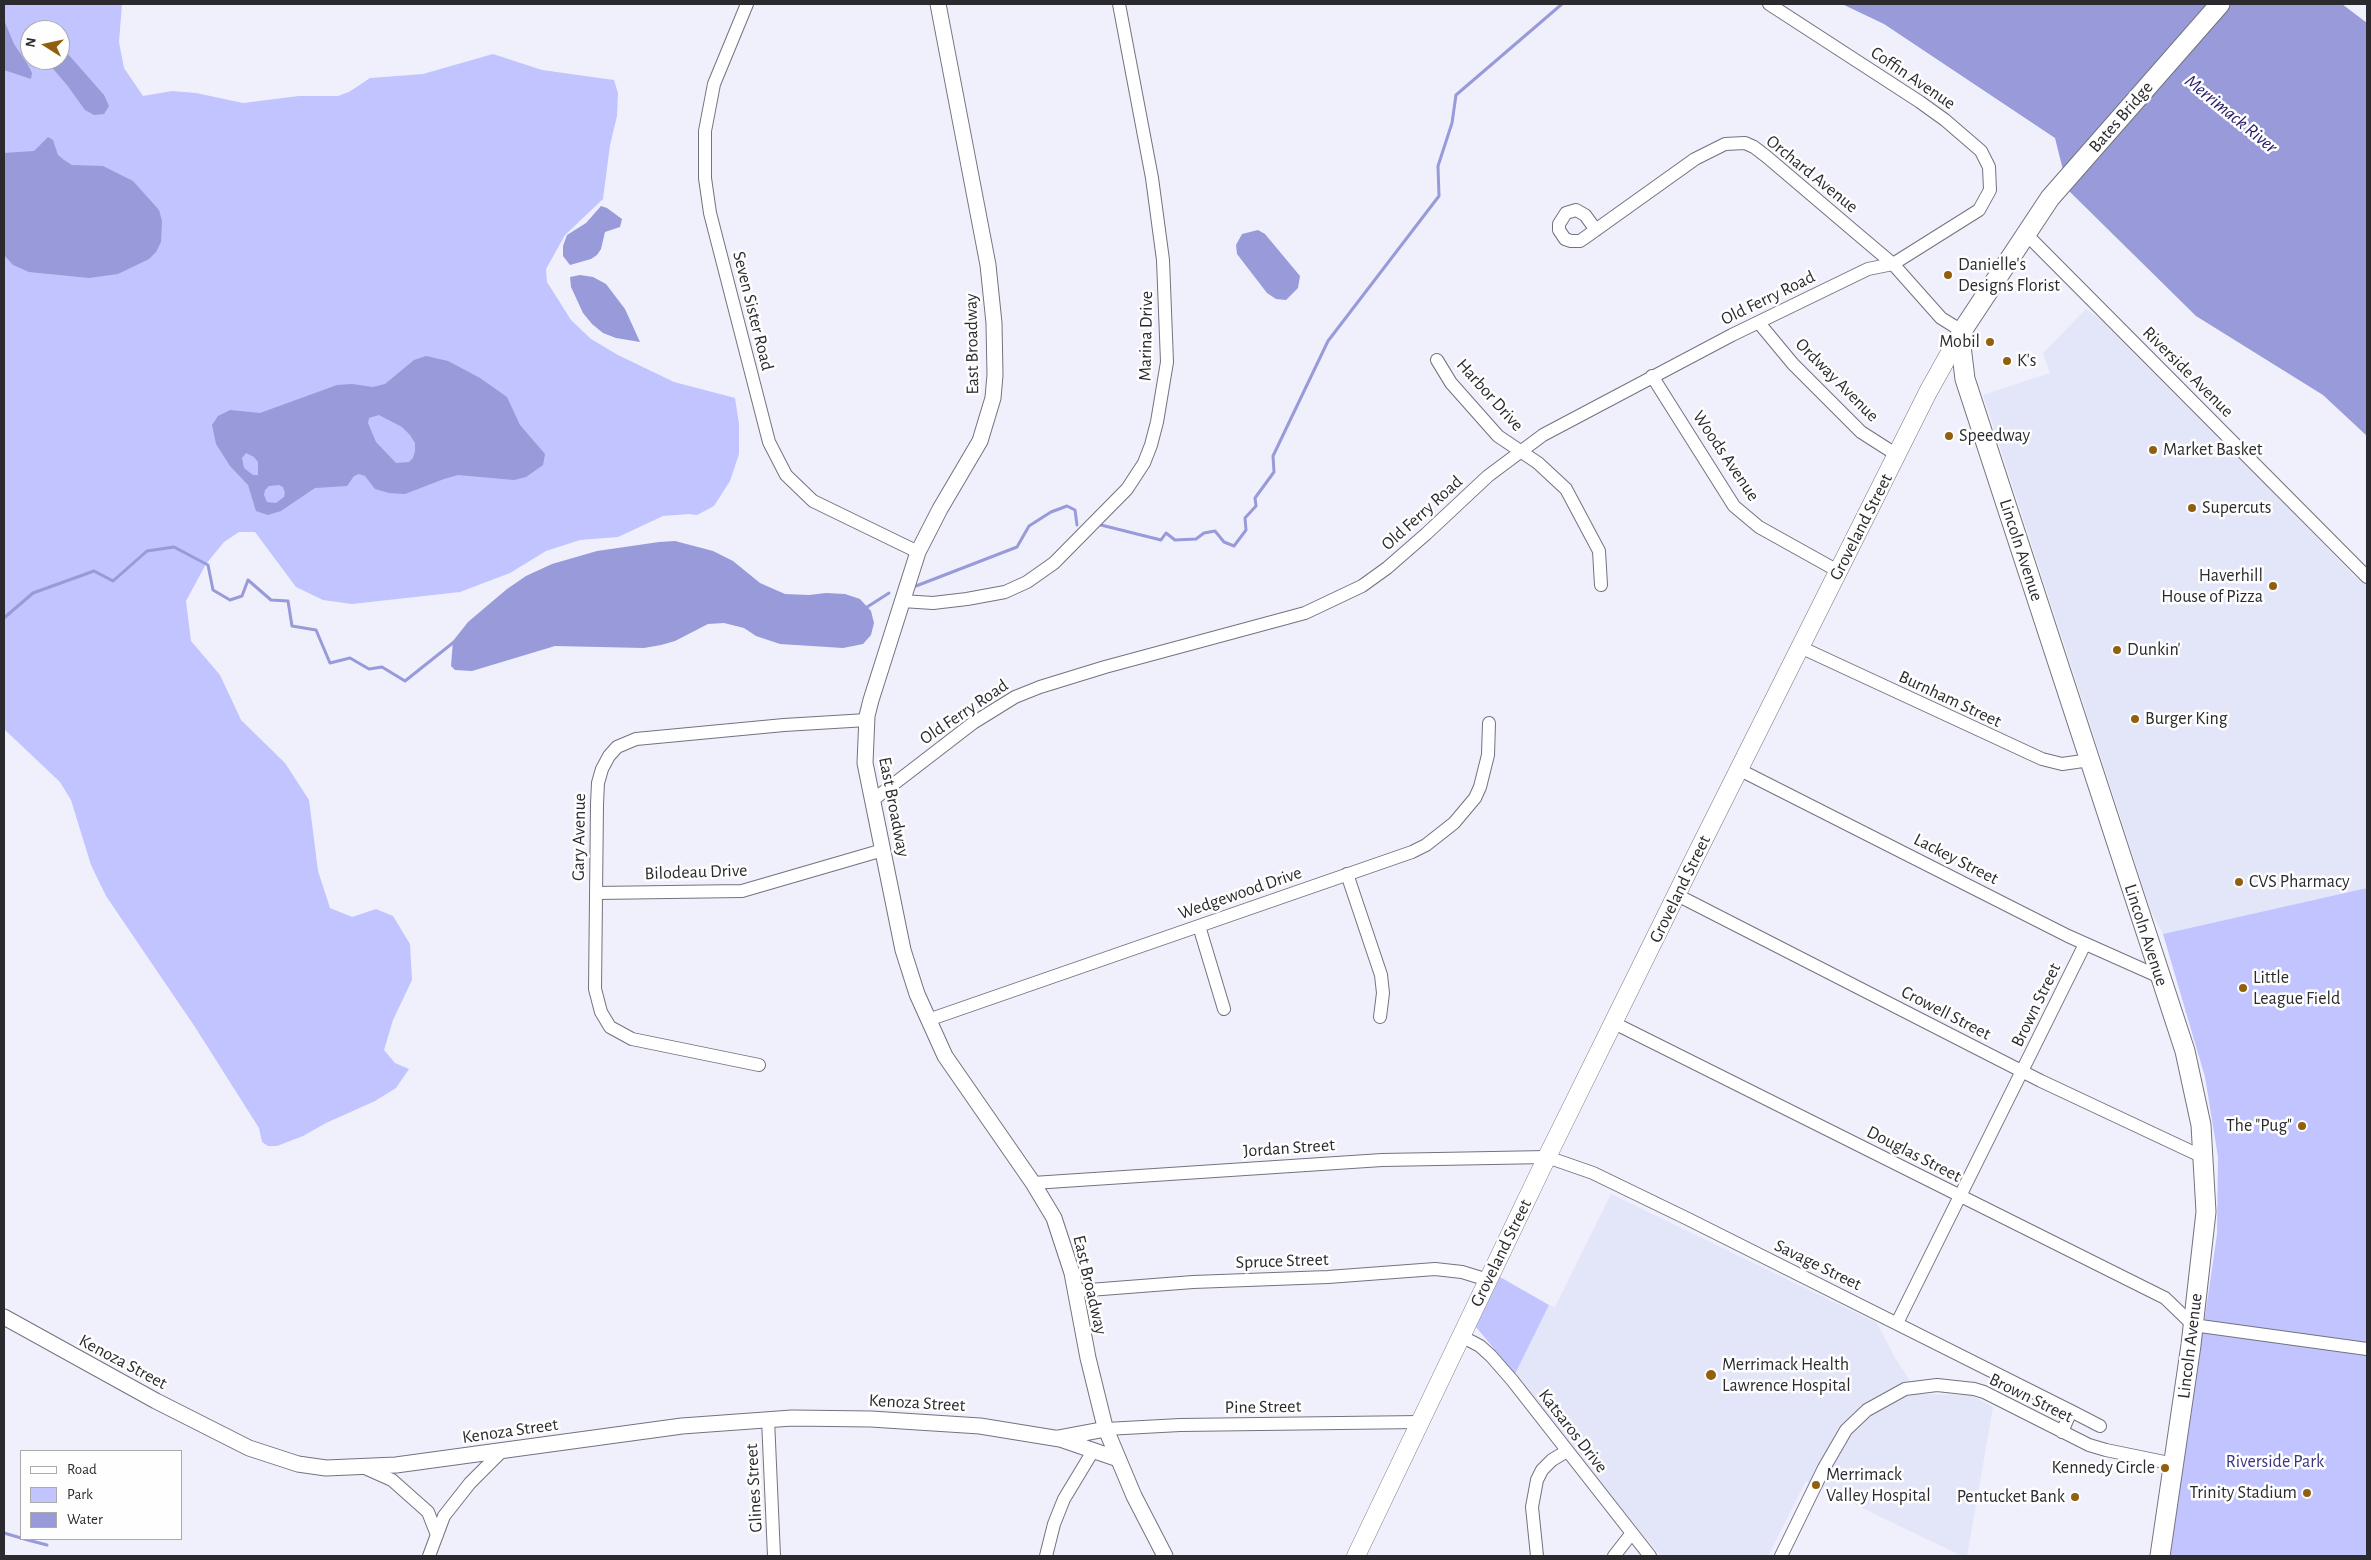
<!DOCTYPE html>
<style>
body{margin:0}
#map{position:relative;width:2371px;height:1560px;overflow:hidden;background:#eff0fc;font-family:"Alegreya Sans",sans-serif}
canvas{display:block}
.frame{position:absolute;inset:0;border:5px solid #2b2b2f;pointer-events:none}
.legend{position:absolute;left:20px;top:1450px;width:162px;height:90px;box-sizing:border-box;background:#fefefe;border:1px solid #aaaaab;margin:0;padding:6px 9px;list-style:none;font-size:15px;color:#2b2b2f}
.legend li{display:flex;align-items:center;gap:10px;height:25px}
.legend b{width:25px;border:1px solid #aaaaab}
.north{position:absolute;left:20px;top:20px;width:50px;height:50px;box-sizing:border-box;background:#fefefe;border:1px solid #aaaaab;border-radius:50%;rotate:280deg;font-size:14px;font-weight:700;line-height:20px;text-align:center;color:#2b2b2f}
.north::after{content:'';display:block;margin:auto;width:18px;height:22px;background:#91600f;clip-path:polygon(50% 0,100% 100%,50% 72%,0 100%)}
</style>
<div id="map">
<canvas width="2371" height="1560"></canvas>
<div class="frame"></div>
<ul class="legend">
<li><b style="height:6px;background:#fff"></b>Road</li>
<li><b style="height:14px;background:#c1c4fe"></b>Park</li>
<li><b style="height:14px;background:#989ad9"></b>Water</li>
</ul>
<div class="north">N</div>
</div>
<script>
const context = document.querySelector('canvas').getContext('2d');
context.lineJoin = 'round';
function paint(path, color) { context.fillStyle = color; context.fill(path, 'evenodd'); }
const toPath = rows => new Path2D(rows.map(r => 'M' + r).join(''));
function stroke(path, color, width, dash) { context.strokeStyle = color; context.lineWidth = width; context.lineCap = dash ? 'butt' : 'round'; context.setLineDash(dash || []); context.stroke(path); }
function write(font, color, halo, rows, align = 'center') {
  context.font = font + ' "Alegreya Sans",sans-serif'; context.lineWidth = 5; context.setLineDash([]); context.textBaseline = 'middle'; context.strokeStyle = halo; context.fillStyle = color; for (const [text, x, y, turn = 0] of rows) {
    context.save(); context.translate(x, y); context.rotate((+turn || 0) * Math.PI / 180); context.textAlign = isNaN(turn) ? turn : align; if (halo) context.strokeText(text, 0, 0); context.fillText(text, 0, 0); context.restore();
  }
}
const built = toPath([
 [2086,309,2119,333,2355,577,2367,580,2367,888,2163,934,2151,911,1983,395,2050,373,2043,353],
 [1611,1194,1877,1323,1894,1356,1918,1394,1970,1395,1993,1407,1967,1556,1962,1556,1806,1481,1768,1556,1661,1556,1592,1475,1515,1374,1549,1305,1555,1307]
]);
const green = toPath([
 [4,4,122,4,119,42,124,68,143,96,172,91,196,93,243,103,299,96,338,96,349,92,370,78,423,74,493,54,542,70,614,80,618,93,617,116,610,145,603,199,565,235,546,269,547,282,571,320,591,339,618,355,674,382,735,398,739,424,739,454,730,481,714,506,697,515,689,514,663,516,618,537,580,540,546,551,510,573,460,592,352,604,323,600,296,587,255,532,239,532,224,542,206,564,186,601,191,641,220,675,241,720,285,763,309,800,318,871,330,908,352,917,376,909,393,916,410,944,412,980,393,1020,384,1050,395,1063,409,1069,396,1088,375,1101,326,1123,303,1136,277,1146,268,1146,262,1142,259,1128,195,1027,106,896,91,865,71,800,60,782,4,729],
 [30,30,60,30,60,60,30,60],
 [2367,888,2367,1556,2170,1556,2217,1234,2218,1157,2205,1077,2163,934],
 [1500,1277,1549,1305,1515,1374,1476,1327]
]);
const water = toPath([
 [1842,4,2342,4,2367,23,2367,436,2323,395,2196,316,2068,190,2055,138,1884,24],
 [4,20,14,44,28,65,32,73,31,79,4,70],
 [60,45,104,95,109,106,104,114,94,115,85,110,67,85,48,63,46,60,60,60],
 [48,137,53,140,58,155,64,160,72,165,103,166,133,181,159,210,162,221,161,242,156,252,149,259,118,274,89,278,29,272,13,265,5,256,4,153,34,151],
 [601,206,607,208,622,219,620,227,605,232,601,249,597,255,591,259,570,265,563,256,563,246,567,235,586,223],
 [1258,230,1265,234,1300,276,1298,288,1286,300,1276,299,1267,293,1237,254,1236,245,1242,234],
 [580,275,593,277,606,284,625,309,640,342,616,338,603,333,592,324,583,313,571,287,570,277],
 [426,356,448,361,480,378,507,397,520,425,545,454,543,465,526,477,514,480,458,475,444,479,405,494,389,493,375,489,365,476,359,474,354,476,347,486,315,488,281,511,268,515,256,511,248,485,230,466,216,444,212,425,218,416,230,410,260,413,337,385,352,384,373,387,385,384,414,360],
 [379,415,402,427,410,435,415,443,415,451,413,458,409,462,396,463,376,442,368,423,369,418],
 [246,453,254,457,258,462,258,475,253,475,244,468,242,458],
 [279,485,283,487,285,493,284,497,276,503,267,502,264,495,265,490,269,486],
 [675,541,713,551,733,561,760,583,785,594,809,595,826,593,845,594,860,599,871,611,874,623,871,635,863,644,843,648,780,644,756,636,744,628,724,623,708,624,675,641,661,645,644,648,555,646,472,671,455,670,451,666,453,641,468,622,507,589,526,576,552,564,597,551,659,542]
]);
const stream = toPath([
 [1101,525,1161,540,1166,533,1175,540,1196,539,1204,533,1215,531,1224,542,1234,546,1246,530,1245,518,1256,506,1255,498,1274,472,1273,456,1328,341,1439,196,1438,166,1452,123,1456,95,1562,4],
 [916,586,1017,547,1029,526,1051,512,1067,506,1075,510,1077,525],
 [864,609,889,593],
 [4,618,33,593,94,571,113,581,147,551,174,547,208,565,213,590,230,600,242,596,248,580,271,600,288,601,292,626,316,630,330,663,350,658,369,669,382,667,405,681,454,642,456,643],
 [4,1533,21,1538],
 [24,1539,47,1545]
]);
const minor = toPath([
 [747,4,714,84,705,131,705,178,710,213,769,442,786,475,813,501,918,552],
 [1596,230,1585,215,1576,210,1566,213,1559,224,1559,230,1565,239,1571,241,1580,241,1583,239,1695,159,1725,144,1745,143,1754,147,1767,157,1854,231,1893,264,1941,318,1962,331],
 [2026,234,2367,577],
 [1759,323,1793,364,1861,432,1897,455],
 [1437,360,1451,383,1498,436,1538,463,1566,489,1599,551,1601,585],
 [1652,376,1734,506,1759,527,1838,571],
 [902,601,933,603,967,599,1005,592,1027,582,1054,563,1127,489,1144,463,1151,445,1157,422,1167,362,1163,260,1152,178,1119,4],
 [1800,647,2042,759,2062,764,2090,760],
 [1738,769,2068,936,2160,977],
 [873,800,973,723,1015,697,1040,687,1105,667,1305,613,1362,586,1387,568,1426,534,1488,476,1543,435,1732,335,1868,269,1893,264,1979,210,1990,190,1989,167,1981,151,1945,120,1920,102,1769,4],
 [1347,874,1381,975,1383,993,1380,1017],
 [596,893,742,891,883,850],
 [1677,895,2041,1081,2203,1157],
 [1199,926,1224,1009],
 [928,1020,1412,852,1426,845,1454,823,1475,798,1480,787,1488,755,1489,723],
 [1614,1023,2165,1298,2193,1325,2367,1349],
 [759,1065,632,1039,610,1027,601,1012,595,989,597,804,598,783,602,769,609,756,617,747,636,739,784,725,867,720],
 [1033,1183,1382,1160,1547,1157,1593,1173,1688,1219,2071,1411,2062,1432],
 [1076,1291,1193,1282,1328,1277,1435,1269,1462,1272,1488,1280],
 [1897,1323,2085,944],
 [1461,1336,1480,1346,1491,1356,1512,1380,1650,1556],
 [2071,1411,2100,1426],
 [768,1419,774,1556],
 [1106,1429,1180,1425,1420,1422],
 [365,1468,392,1480,428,1512,437,1535],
 [429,1556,444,1516,470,1483,502,1451],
 [1046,1556,1054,1524,1064,1499,1093,1451],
 [1537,1556,1532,1507,1537,1480,1542,1470,1552,1460,1567,1451],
 [1614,1556,1632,1533],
 [1781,1556,1824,1468,1846,1430,1867,1410,1905,1389,1937,1385,1974,1389,1984,1392,2089,1445,2106,1450,2174,1464]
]);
const tertiary = toPath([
 [938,4,988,265,994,323,995,375,993,398,980,441,940,509,918,552,871,700,867,716,865,763,903,950,917,994,945,1056,1033,1183,1054,1218,1072,1273,1088,1358,1105,1427,1134,1496,1165,1556],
 [4,1317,156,1401,249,1448,298,1464,326,1468,396,1465,682,1426,792,1418,871,1419,980,1426,1060,1439,1118,1459],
 [1058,1438,1106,1429]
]);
const secondary = toPath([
 [1356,1556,1547,1157,1693,861,1928,392,1962,331]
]);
const primary = toPath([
 [2160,1556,2191,1345,2206,1212,2201,1125,2185,1051,1965,379,1961,346,1962,331,2050,198,2220,4]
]);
const markers = [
 [1948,275,5,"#91600f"],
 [1990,342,5,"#91600f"],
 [2007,361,5,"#91600f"],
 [1949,436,5,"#91600f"],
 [2153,450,5,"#91600f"],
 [2192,508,5,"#91600f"],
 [2273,586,5,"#91600f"],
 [2117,650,5,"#91600f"],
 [2135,719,5,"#91600f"],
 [2239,882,5,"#91600f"],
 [2243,988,5,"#91600f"],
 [2302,1126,5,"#91600f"],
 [1711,1375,6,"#91600f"],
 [2165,1468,5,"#91600f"],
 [1816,1485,5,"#91600f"],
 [2307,1493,5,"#91600f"],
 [2075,1497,5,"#91600f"]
];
const streetNames = [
 ["Coffin Avenue",1913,78,34],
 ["Bates Bridge",2121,117,-49],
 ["Orchard Avenue",1812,174,39],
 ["Old Ferry Road",1768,298,-26],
 ["Seven Sister Road",753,311,76],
 ["Marina Drive",1146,336,-89],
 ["East Broadway",972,344,-91],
 ["Riverside Avenue",2188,372,45],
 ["Ordway Avenue",1837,380,45],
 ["Harbor Drive",1490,395,48],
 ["Woods Avenue",1726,456,56],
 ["Old Ferry Road",1422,513,-42],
 ["Groveland Street",1861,527,-63],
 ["Lincoln Avenue",2021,550,72],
 ["Burnham Street",1950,699,25],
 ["Old Ferry Road",964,712,-34],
 ["East Broadway",894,807,79],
 ["Gary Avenue",579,837,-89],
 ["Lackey Street",1956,859,27],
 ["Bilodeau Drive",696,872,-2],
 ["Groveland Street",1680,889,-64],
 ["Wedgewood Drive",1240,893,-19],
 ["Lincoln Avenue",2146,935,72],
 ["Brown Street",2036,1005,-64],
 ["Crowell Street",1946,1013,27],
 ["Jordan Street",1289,1148,-4],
 ["Douglas Street",1914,1154,27],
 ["Groveland Street",1501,1253,-64],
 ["Spruce Street",1282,1261,-2],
 ["Savage Street",1818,1265,26],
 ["East Broadway",1090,1285,77],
 ["Lincoln Avenue",2190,1346,-83],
 ["Kenoza Street",123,1362,28],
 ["Brown Street",2031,1398,26],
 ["Kenoza Street",917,1403,3],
 ["Pine Street",1263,1407,-1],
 ["Kenoza Street",510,1431,-8],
 ["Katsaros Drive",1573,1431,52],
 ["Glines Street",754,1488,-93]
];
const poiNames = [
 ["Danielle's",1958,265],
 ["Designs Florist",1958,286],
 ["Mobil",1980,342,"right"],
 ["K's",2017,361],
 ["Speedway",1959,436],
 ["Market Basket",2163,450],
 ["Supercuts",2202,508],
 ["Haverhill",2263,576,"right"],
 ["House of Pizza",2263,597,"right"],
 ["Dunkin'",2127,650],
 ["Burger King",2145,719],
 ["CVS Pharmacy",2249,882],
 ["Little",2253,978],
 ["League Field",2253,999],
 ["The \"Pug\"",2292,1126,"right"],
 ["Merrimack Health",1722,1365],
 ["Lawrence Hospital",1722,1386],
 ["Kennedy Circle",2155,1468,"right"],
 ["Merrimack",1826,1475],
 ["Valley Hospital",1826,1496],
 ["Trinity Stadium",2297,1493,"right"],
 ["Pentucket Bank",2065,1497,"right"]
];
const parkNames = [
 ["Riverside Park",2275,1462]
];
const waterNames = [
 ["Merrimack River",2231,114,39]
];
paint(built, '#e3e5f8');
paint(green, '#c1c4fe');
paint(water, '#989ad9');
stroke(stream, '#989ad9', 3);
stroke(minor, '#73737e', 14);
stroke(tertiary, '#73737e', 17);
stroke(secondary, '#73737e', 19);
stroke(primary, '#73737e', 21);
stroke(minor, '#fff', 12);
stroke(tertiary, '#fff', 15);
stroke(secondary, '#fff', 18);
stroke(primary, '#fff', 19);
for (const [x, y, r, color] of markers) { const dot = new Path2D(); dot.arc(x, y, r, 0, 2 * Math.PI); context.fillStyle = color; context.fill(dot); stroke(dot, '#fefefe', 2); }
write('18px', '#2b2b2f', '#fefefe', streetNames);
write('18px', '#2b2b2f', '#fefefe', poiNames, 'left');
write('18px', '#3b3580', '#fefefe', parkNames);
write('italic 19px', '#2a206a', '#fefefe', waterNames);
</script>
